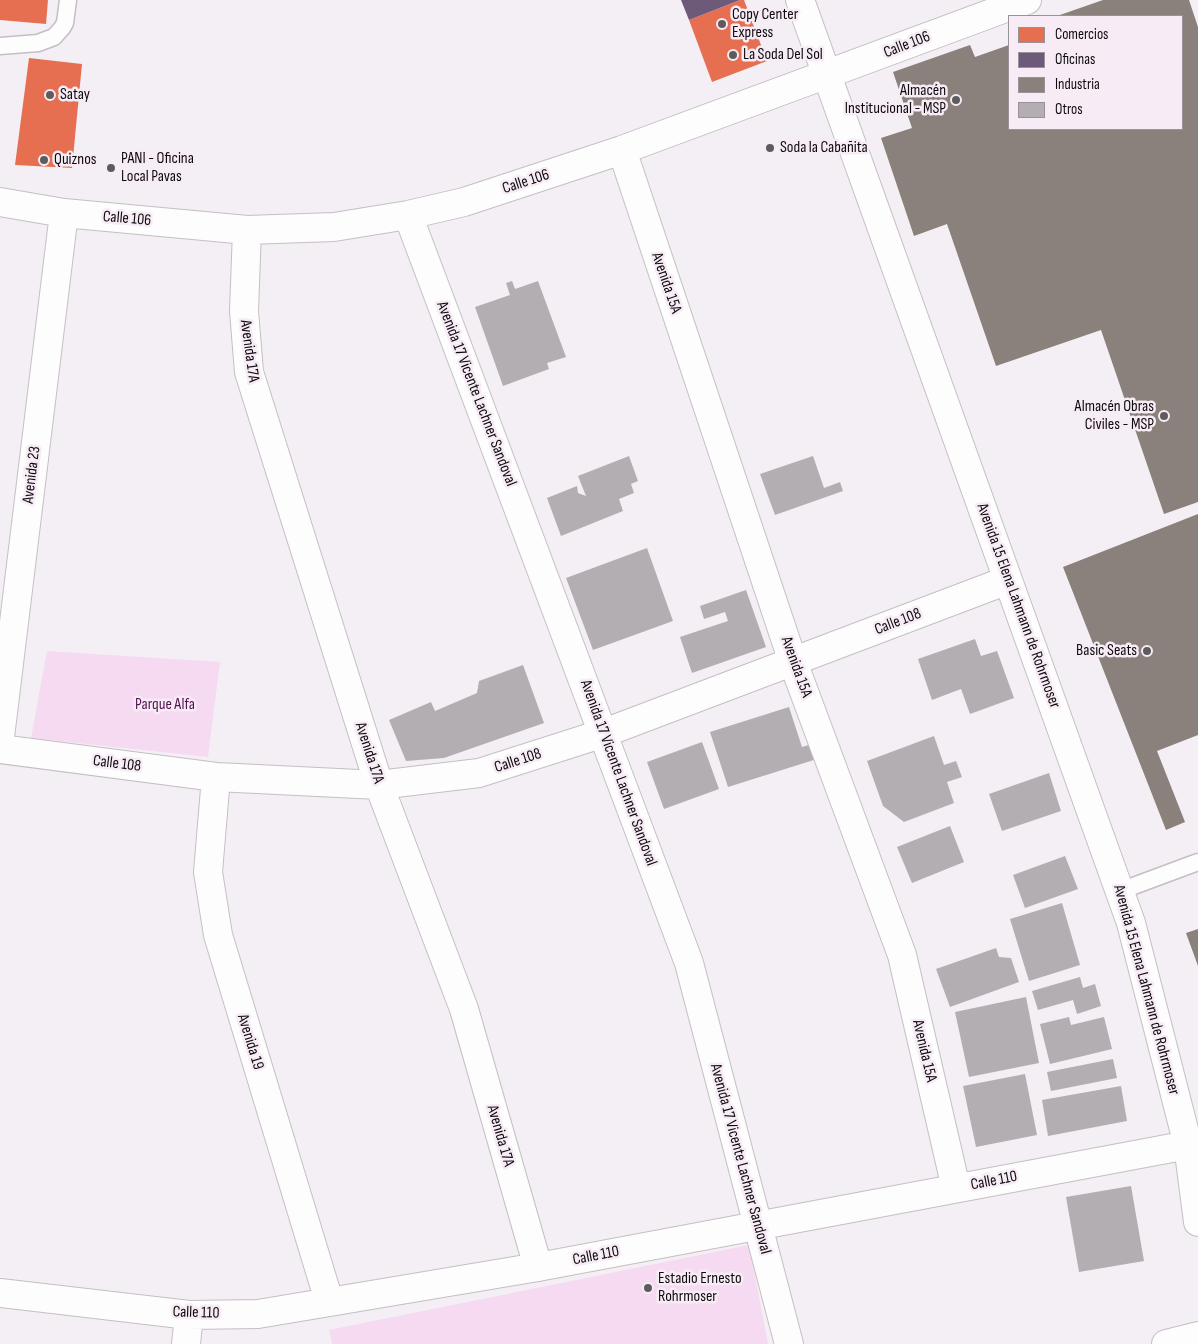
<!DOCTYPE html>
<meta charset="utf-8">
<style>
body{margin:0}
#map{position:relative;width:1198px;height:1344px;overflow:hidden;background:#f4eff4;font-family:"Sofia Sans Condensed",sans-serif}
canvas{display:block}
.legend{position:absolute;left:1008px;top:15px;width:175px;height:115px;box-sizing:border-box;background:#f7ecf5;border:1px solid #9a9299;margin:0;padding:6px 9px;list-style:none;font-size:15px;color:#0e0b0e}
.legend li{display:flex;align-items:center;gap:10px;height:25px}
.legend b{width:25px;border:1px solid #9a9299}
</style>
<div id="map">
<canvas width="1198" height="1344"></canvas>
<ul class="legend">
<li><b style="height:14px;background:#e76f51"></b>Comercios</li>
<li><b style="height:14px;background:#6d597a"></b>Oficinas</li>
<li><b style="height:14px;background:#8a817c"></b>Industria</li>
<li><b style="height:14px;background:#b2aeb1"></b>Otros</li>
</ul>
</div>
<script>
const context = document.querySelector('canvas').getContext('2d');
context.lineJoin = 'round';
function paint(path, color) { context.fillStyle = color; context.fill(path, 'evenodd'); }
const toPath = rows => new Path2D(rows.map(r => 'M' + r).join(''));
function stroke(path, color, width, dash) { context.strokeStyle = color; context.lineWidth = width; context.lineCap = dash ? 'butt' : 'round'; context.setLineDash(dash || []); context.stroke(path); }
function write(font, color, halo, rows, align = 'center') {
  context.font = font + ' "Sofia Sans Condensed",sans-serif'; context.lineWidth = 5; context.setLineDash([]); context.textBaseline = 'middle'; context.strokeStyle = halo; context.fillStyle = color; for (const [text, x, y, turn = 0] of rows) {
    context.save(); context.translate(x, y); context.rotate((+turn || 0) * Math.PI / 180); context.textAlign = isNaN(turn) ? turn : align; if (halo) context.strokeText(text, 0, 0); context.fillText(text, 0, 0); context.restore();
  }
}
const green = toPath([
 [47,651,220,662,208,757,31,738],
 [749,1245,768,1344,332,1344,329,1330]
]);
const shops = toPath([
 [0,0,48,0,46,24,0,20],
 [740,0,744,0,767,61,712,82,689,20],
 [29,58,82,64,72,168,15,165]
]);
const offices = toPath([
 [681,0,740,0,689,20]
]);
const industry = toPath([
 [1103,0,1189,0,1198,27,1198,502,1164,514,1101,330,996,366,947,224,914,236,881,138,912,128,893,72,970,45,975,57,1009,45,1009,129,1182,129,1182,16,1057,16],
 [1198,514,1198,735,1157,751,1185,822,1166,830,1063,567],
 [1198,929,1198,966,1186,933]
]);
const building = toPath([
 [512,281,515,289,538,281,566,357,547,363,549,369,503,386,475,307,510,295,506,283],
 [629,456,638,481,631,484,634,493,619,499,623,511,561,536,547,498,577,486,578,493,586,496,578,476],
 [813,456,824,488,840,482,843,491,775,515,760,474],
 [647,548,673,621,593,650,566,578],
 [746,590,766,647,692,673,680,637,728,621,725,612,704,619,700,606],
 [975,639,981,656,997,651,1014,698,970,714,961,689,932,700,918,659],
 [523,665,544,723,444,758,406,761,389,720,431,702,435,711,477,693,479,681],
 [789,707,802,747,812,744,817,759,728,787,710,732],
 [934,736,944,765,956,761,962,777,947,782,954,803,904,822,883,806,867,761],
 [702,742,719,789,664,809,647,762],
 [1049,773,1061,811,1002,831,989,794],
 [950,826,964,862,912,883,897,847],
 [1065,856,1078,889,1025,908,1013,875],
 [1062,903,1080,965,1029,981,1010,919],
 [996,948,999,957,1011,958,1019,982,950,1007,936,969],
 [1080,977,1083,988,1095,984,1101,1006,1077,1014,1073,1000,1038,1010,1032,991],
 [1026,997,1039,1063,969,1077,955,1012],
 [1069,1017,1071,1025,1104,1017,1112,1049,1050,1064,1040,1024],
 [1113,1059,1117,1078,1051,1091,1047,1072],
 [1025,1074,1037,1135,976,1147,963,1086],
 [1121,1086,1127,1121,1048,1136,1042,1100],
 [1131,1186,1144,1261,1079,1272,1066,1197]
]);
const service = toPath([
 [0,46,38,43,54,37,62,28,65,23,68,0],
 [1120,891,1198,862]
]);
const minor = toPath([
 [800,0,1131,923,1188,1145,1198,1222],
 [622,150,793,662,902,955,956,1188],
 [0,202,64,213,247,230,334,227,408,215,464,202,622,150,1027,0],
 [408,215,689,963,789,1344],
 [247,230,244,311,249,372,379,785,464,1009,538,1267],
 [0,737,64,213],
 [0,749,216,777,379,785,479,773,604,733,1008,580],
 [216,777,208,872,218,935,329,1301],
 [0,1293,189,1315,258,1314,538,1267,1188,1145],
 [186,1344,189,1315],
 [1166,1344,1198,1336]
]);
const markers = [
 [722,24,5,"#5e5b5e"],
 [733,55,5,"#5e5b5e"],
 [50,95,5,"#5e5b5e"],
 [956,100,5,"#5e5b5e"],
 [770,148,5,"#5e5b5e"],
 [44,160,5,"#5e5b5e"],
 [111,168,5,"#5e5b5e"],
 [1164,416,5,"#5e5b5e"],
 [1147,651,5,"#5e5b5e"],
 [648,1288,5,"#5e5b5e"]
];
const poiNames = [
 ["Copy Center",732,15],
 ["Express",732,33],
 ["La Soda Del Sol",743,55],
 ["Almacén",946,91,"right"],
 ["Institucional - MSP",946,109,"right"],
 ["Satay",60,95],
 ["Soda la Cabañita",780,148],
 ["PANI - Oficina",121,159],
 ["Local Pavas",121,177],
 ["Quiznos",54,160],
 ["Almacén Obras",1154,407,"right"],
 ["Civiles - MSP",1154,425,"right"],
 ["Basic Seats",1137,651,"right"],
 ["Estadio Ernesto",658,1279],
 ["Rohrmoser",658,1297]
];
const streetNames = [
 ["Calle 106",907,45,-21],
 ["Calle 106",526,182,-18],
 ["Calle 106",127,219,5],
 ["Avenida 15A",666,283,71],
 ["Avenida 17A",249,351,82],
 ["Avenida 17 Vicente Lachner Sandoval",476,394,69],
 ["Avenida 23",32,475,-83],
 ["Avenida 15 Elena Lahmann de Rohrmoser",1018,606,70],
 ["Calle 108",898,622,-21],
 ["Avenida 15A",796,667,70],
 ["Avenida 17A",369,753,72],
 ["Calle 108",518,761,-18],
 ["Calle 108",117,764,7],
 ["Avenida 17 Vicente Lachner Sandoval",618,773,70],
 ["Avenida 15 Elena Lahmann de Rohrmoser",1146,990,75],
 ["Avenida 19",250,1042,73],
 ["Avenida 15A",924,1051,77],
 ["Avenida 17A",500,1136,74],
 ["Avenida 17 Vicente Lachner Sandoval",740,1159,75],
 ["Calle 110",994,1181,-11],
 ["Calle 110",596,1256,-11],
 ["Calle 110",196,1313,2]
];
const parkNames = [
 ["Parque Alfa",165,705]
];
paint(green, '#f5daf2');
paint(shops, '#e76f51');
paint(offices, '#6d597a');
paint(industry, '#8a817c');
paint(building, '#b2aeb1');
stroke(service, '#c4bfc3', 19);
stroke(minor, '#c4bfc3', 30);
stroke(service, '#fdfdfd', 16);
stroke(minor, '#fdfdfd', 28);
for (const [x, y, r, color] of markers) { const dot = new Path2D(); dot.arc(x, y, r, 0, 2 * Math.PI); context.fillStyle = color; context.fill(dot); stroke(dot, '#f7ecf5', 2); }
write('16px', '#0e0b0e', '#f7ecf5', poiNames, 'left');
write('16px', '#0e0b0e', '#f7ecf5', streetNames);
write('16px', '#531151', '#f7ecf5', parkNames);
</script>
